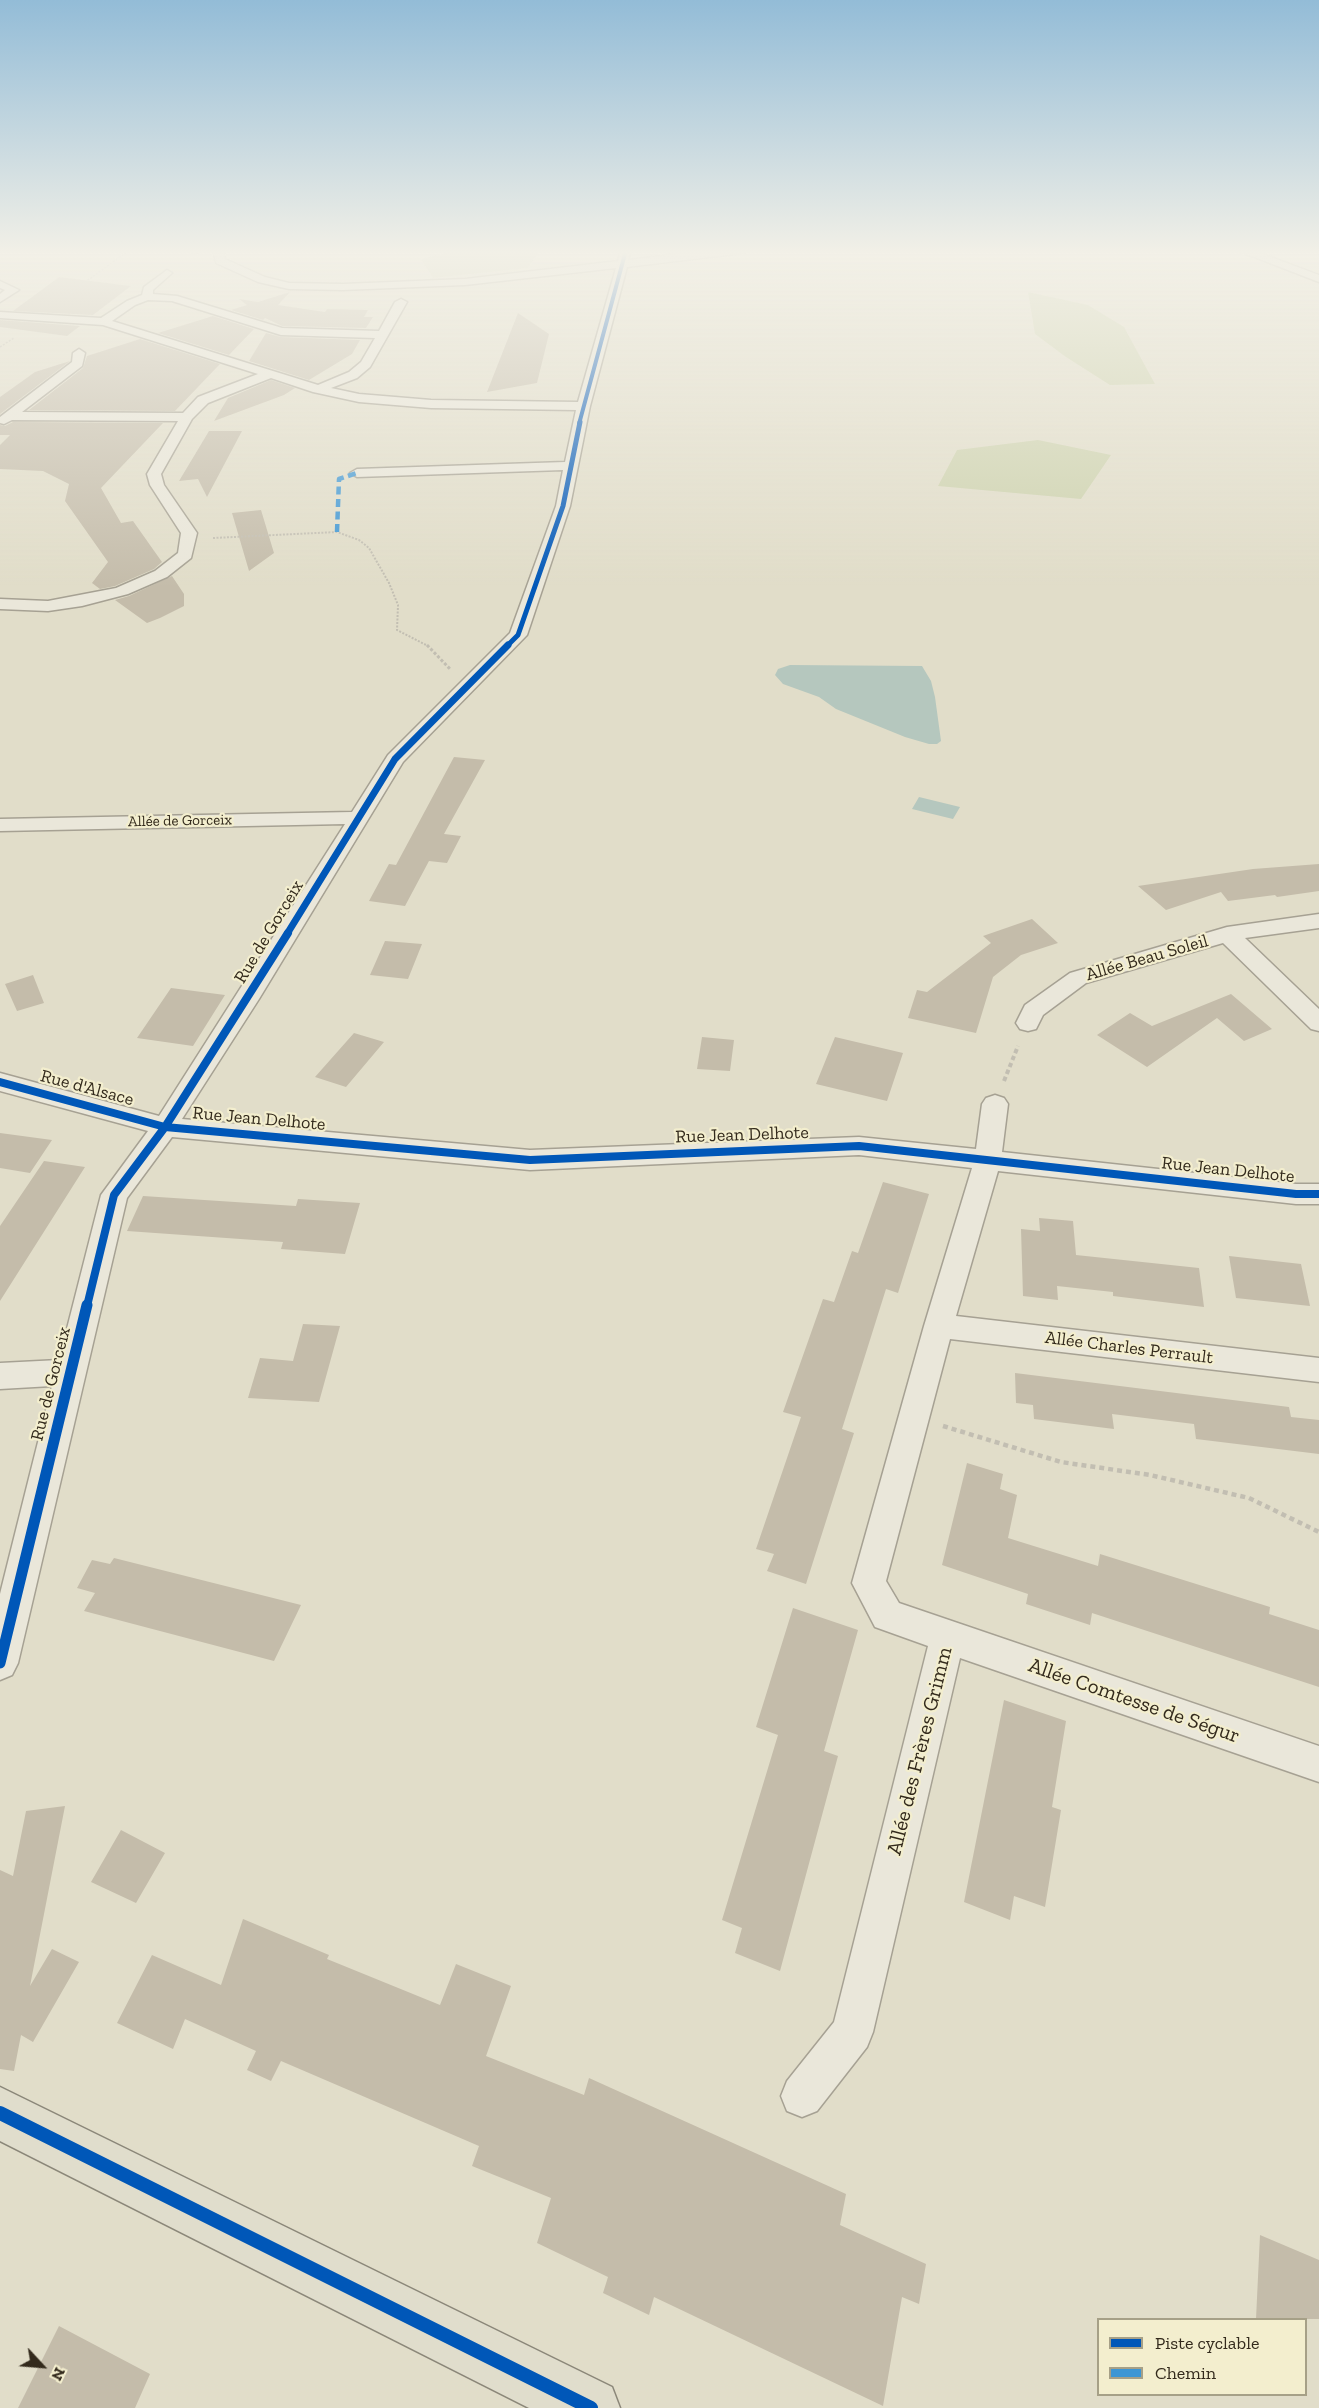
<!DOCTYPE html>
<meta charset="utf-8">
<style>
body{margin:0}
#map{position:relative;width:1319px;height:2408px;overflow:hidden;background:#e1ddc9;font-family:"Zilla Slab",serif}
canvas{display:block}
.legend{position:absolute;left:1097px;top:2318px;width:210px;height:78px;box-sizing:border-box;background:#f3eece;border:2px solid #a6a087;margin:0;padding:8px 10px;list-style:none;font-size:18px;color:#332a1c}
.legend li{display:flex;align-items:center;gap:12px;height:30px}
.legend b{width:30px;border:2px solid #a6a087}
.north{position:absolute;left:12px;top:2336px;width:60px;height:60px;-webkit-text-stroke:4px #f3eece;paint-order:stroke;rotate:116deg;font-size:16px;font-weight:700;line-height:24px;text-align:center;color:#332a1c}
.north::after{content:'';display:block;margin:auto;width:21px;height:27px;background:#332a1c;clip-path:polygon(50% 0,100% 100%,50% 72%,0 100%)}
</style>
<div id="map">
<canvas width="1319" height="2408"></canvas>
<ul class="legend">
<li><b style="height:8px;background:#0057b8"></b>Piste cyclable</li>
<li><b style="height:8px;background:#3d96d4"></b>Chemin</li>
</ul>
<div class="north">N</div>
</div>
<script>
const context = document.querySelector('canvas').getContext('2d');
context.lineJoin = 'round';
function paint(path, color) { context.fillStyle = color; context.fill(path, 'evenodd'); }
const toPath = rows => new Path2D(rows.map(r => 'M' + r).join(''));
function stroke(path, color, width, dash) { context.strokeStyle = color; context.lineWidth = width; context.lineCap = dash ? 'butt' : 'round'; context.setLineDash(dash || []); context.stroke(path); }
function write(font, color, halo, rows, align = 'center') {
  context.font = font + ' "Zilla Slab",serif'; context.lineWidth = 4.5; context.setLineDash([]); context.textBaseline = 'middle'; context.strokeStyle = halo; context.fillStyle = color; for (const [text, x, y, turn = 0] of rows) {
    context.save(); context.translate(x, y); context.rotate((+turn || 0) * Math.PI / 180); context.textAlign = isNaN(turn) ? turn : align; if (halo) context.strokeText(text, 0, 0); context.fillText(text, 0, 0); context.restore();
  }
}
const green = toPath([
 [461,250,540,250,528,268,433,278,421,259],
 [1028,292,1088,305,1124,327,1155,384,1110,385,1066,357,1035,334],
 [1038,440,1111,455,1081,499,938,486,957,450]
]);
const water = toPath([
 [790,665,922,666,931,681,935,697,941,741,937,744,929,744,905,737,836,709,819,697,783,684,775,675,778,669],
 [919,797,960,807,953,819,912,809]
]);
const building = toPath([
 [59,277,131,286,93,315,13,311],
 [290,292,278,305,325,312,327,309,368,310,364,317,373,317,366,328,282,326,265,318,263,320,231,310,247,305,239,299,258,302],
 [518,313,549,334,537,383,487,392],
 [213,316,254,329,229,355,158,333],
 [0,320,80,326,67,336,0,327],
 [266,333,281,337,360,340,352,354,309,380,249,361],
 [140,339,220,364,175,411,29,410,83,368,87,356],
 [70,361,0,414,0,397,35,372],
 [271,380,295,388,284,395,214,421,228,398],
 [13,422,163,423,101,488,121,523,133,521,162,562,154,569,115,586,100,589,92,583,108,562,65,501,69,484,43,471,0,469,0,445,10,435,0,435,0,425,5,426],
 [209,431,242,431,207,497,198,479,179,481],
 [261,510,274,553,249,571,232,513],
 [172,576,184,594,184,606,160,618,147,623,115,600,129,596],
 [454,757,485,760,444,834,461,836,447,863,429,861,405,906,369,901,389,864,396,865],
 [1319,864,1319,891,1277,897,1275,895,1228,901,1221,892,1166,910,1138,886,1253,869],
 [1032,919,1058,943,1021,955,993,977,976,1033,908,1018,917,990,927,992,991,943,983,936],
 [385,941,422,944,408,979,370,975],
 [33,975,44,1003,17,1011,5,984],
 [171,988,225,995,193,1046,137,1038],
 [1231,994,1272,1029,1244,1041,1217,1018,1147,1067,1097,1035,1130,1013,1152,1026],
 [354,1033,384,1042,346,1087,315,1077],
 [702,1037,734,1040,730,1071,697,1069],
 [835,1037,903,1053,887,1101,816,1084],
 [0,1133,52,1140,30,1173,0,1168],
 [44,1161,85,1167,0,1301,0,1226],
 [883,1182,929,1194,898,1293,886,1289,842,1429,854,1433,806,1584,767,1571,774,1554,756,1549,801,1417,783,1412,823,1299,834,1302,852,1251,858,1253],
 [143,1196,296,1206,298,1199,360,1203,345,1254,281,1249,283,1242,127,1231],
 [1039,1218,1073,1221,1076,1255,1199,1268,1204,1307,1113,1296,1113,1292,1057,1286,1058,1300,1023,1296,1021,1229,1040,1231],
 [1229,1256,1301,1264,1310,1306,1236,1298],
 [303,1324,340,1326,319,1402,248,1398,260,1358,293,1361],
 [1015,1373,1289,1407,1291,1417,1319,1420,1319,1454,1196,1439,1194,1424,1112,1414,1114,1429,1034,1419,1033,1405,1016,1403],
 [967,1463,1003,1474,1000,1489,1017,1495,1008,1538,1098,1566,1100,1554,1270,1607,1269,1614,1319,1630,1319,1687,1092,1613,1090,1625,1026,1604,1028,1594,942,1565],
 [114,1558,301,1605,274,1661,84,1611,95,1593,77,1588,92,1560,110,1564],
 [793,1608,858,1630,824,1751,838,1756,780,1971,735,1953,742,1928,722,1920,778,1735,756,1727],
 [1004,1700,1066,1721,1052,1807,1061,1810,1045,1907,1014,1896,1010,1920,964,1902],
 [65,1806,30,1986,52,1949,79,1962,33,2042,21,2035,14,2071,0,2069,0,1870,13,1876,26,1811],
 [121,1830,165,1853,136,1903,91,1882],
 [243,1919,329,1955,327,1959,440,2005,456,1964,511,1986,486,2056,584,2095,589,2078,846,2194,840,2225,926,2264,919,2304,902,2297,883,2406,654,2297,649,2315,603,2293,608,2277,537,2243,551,2198,472,2166,479,2146,281,2061,271,2081,247,2070,256,2051,185,2019,173,2049,117,2023,152,1955,221,1985],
 [1260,2235,1319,2260,1319,2319,1256,2319],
 [59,2326,150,2374,135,2408,18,2408]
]);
const pathFar4 = toPath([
 [184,250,198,254],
 [65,297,129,250],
 [0,347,14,338]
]);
const pathFar3 = toPath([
 [213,538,337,532,359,540,369,548,389,583,398,605,397,630,428,646]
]);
const pathFar2 = toPath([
 [427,645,450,669]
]);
const pathFar1 = toPath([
 [1004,1081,1018,1046]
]);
const path = toPath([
 [943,1426,1061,1462,1150,1475,1249,1498,1319,1532]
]);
const street = toPath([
 [213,250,223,250,225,259,265,277,289,283,343,284,465,279,618,261,621,250,631,250,628,260,712,250,748,250,743,253,627,267,590,406,570,506,527,635,403,762,259,999,182,1119,530,1150,859,1137,976,1149,982,1104,986,1098,995,1095,1004,1098,1008,1104,1002,1152,1296,1184,1319,1184,1319,1204,1296,1204,998,1171,956,1316,1319,1358,1319,1382,950,1339,886,1581,899,1603,1319,1746,1319,1782,960,1658,873,2032,867,2047,817,2111,802,2117,787,2111,781,2096,787,2081,834,2022,928,1646,875,1627,852,1583,924,1326,972,1168,859,1155,530,1170,172,1137,127,1198,18,1663,12,1675,0,1680,0,1594,52,1386,0,1389,0,1363,59,1360,101,1195,148,1131,0,1091,0,1073,159,1116,345,824,0,831,0,819,352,812,388,755,510,633,556,506,563,470,357,477,350,473,357,469,565,462,576,410,431,408,359,402,313,392,271,378,208,403,192,419,161,474,164,485,197,533,191,558,167,577,128,594,82,606,48,611,0,609,0,599,48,601,116,588,155,571,178,553,181,533,150,485,147,474,178,421,12,420,4,424,0,423,0,417,72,362,73,353,79,349,85,353,82,366,22,412,183,413,198,397,258,374,103,325,0,318,0,312,101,318,127,301,142,295,144,287,167,270,172,273,153,290,153,294,177,296,282,328,379,331,395,302,401,299,407,302,370,367,357,378,331,388,359,394,431,400,578,402,616,268,465,285,343,290,289,289,258,282,216,263,213,250],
 [148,300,172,301,281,335,375,338,361,362,349,372,318,385,112,321,135,305,148,300],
 [1236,250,1252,250,1319,275,1319,282,1236,250],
 [0,281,19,290,0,302,0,294,5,290,0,288,0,281],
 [1319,914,1319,928,1245,938,1319,1009,1319,1031,1311,1029,1223,943,1086,983,1043,1015,1036,1029,1028,1031,1020,1029,1016,1023,1025,1005,1070,973,1227,927,1319,914]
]);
const primary = toPath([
 [0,2087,612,2387,620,2408,529,2408,0,2141,0,2087]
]);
const quiet = toPath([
 [337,532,339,479,357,473]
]);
const cyclewayFar5 = toPath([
 [579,424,626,250]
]);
const cyclewayFar4 = toPath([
 [507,646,518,635,563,506,580,422]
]);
const cyclewayFar3 = toPath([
 [287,934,395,759,508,645]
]);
const cyclewayFar2 = toPath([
 [0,1082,165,1127,530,1160,859,1146,1296,1194,1319,1194],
 [87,1306,114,1195,165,1127,288,933]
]);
const cyclewayFar1 = toPath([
 [0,1663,87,1305]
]);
const cycleway = toPath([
 [0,2113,591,2408]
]);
const farStreetnames = [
 ["Allée de Gorceix",180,821,-1]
];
const streetNames = [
 ["Rue de Gorceix",269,932,-59],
 ["Allée Beau Soleil",1147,958,-16],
 ["Rue d'Alsace",87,1088,15],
 ["Rue Jean Delhote",259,1119,5],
 ["Rue Jean Delhote",742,1135,-2],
 ["Rue Jean Delhote",1228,1170,6],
 ["Allée Charles Perrault",1129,1348,7],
 ["Rue de Gorceix",51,1384,-76]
];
const nearStreetnames = [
 ["Allée Comtesse de Ségur",1134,1701,19],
 ["Allée des Frères Grimm",920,1751,-76]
];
paint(green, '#ccd1ac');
paint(water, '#b5c7be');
paint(building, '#c4bcaa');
stroke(street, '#a6a193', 3);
stroke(primary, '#8b8779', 3);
stroke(pathFar4, '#c2beb2', 1.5, [2, 1.5]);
stroke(pathFar3, '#c2beb2', 2, [2, 1.5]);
stroke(pathFar2, '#c2beb2', 3, [3, 2]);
stroke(pathFar1, '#c2beb2', 4, [4.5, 3]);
stroke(path, '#c2beb2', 4.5, [5, 4]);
paint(street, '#eae7da');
paint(primary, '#e0ddcc');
stroke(quiet, '#3d96d4', 4.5, [8, 4.5]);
stroke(cyclewayFar5, '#0057b8', 4);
stroke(cyclewayFar4, '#0057b8', 5);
stroke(cyclewayFar3, '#0057b8', 7);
stroke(cyclewayFar2, '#0057b8', 8);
stroke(cyclewayFar1, '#0057b8', 11);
stroke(cycleway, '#0057b8', 14);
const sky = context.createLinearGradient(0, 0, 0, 588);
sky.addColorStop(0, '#93bcd7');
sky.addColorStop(0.43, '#f2f0e7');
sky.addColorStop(1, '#f2f0e700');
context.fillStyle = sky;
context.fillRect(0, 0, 1319, 588);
write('15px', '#332a1c', '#f3eece', farStreetnames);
write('18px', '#332a1c', '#f3eece', streetNames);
write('21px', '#332a1c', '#f3eece', nearStreetnames);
</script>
